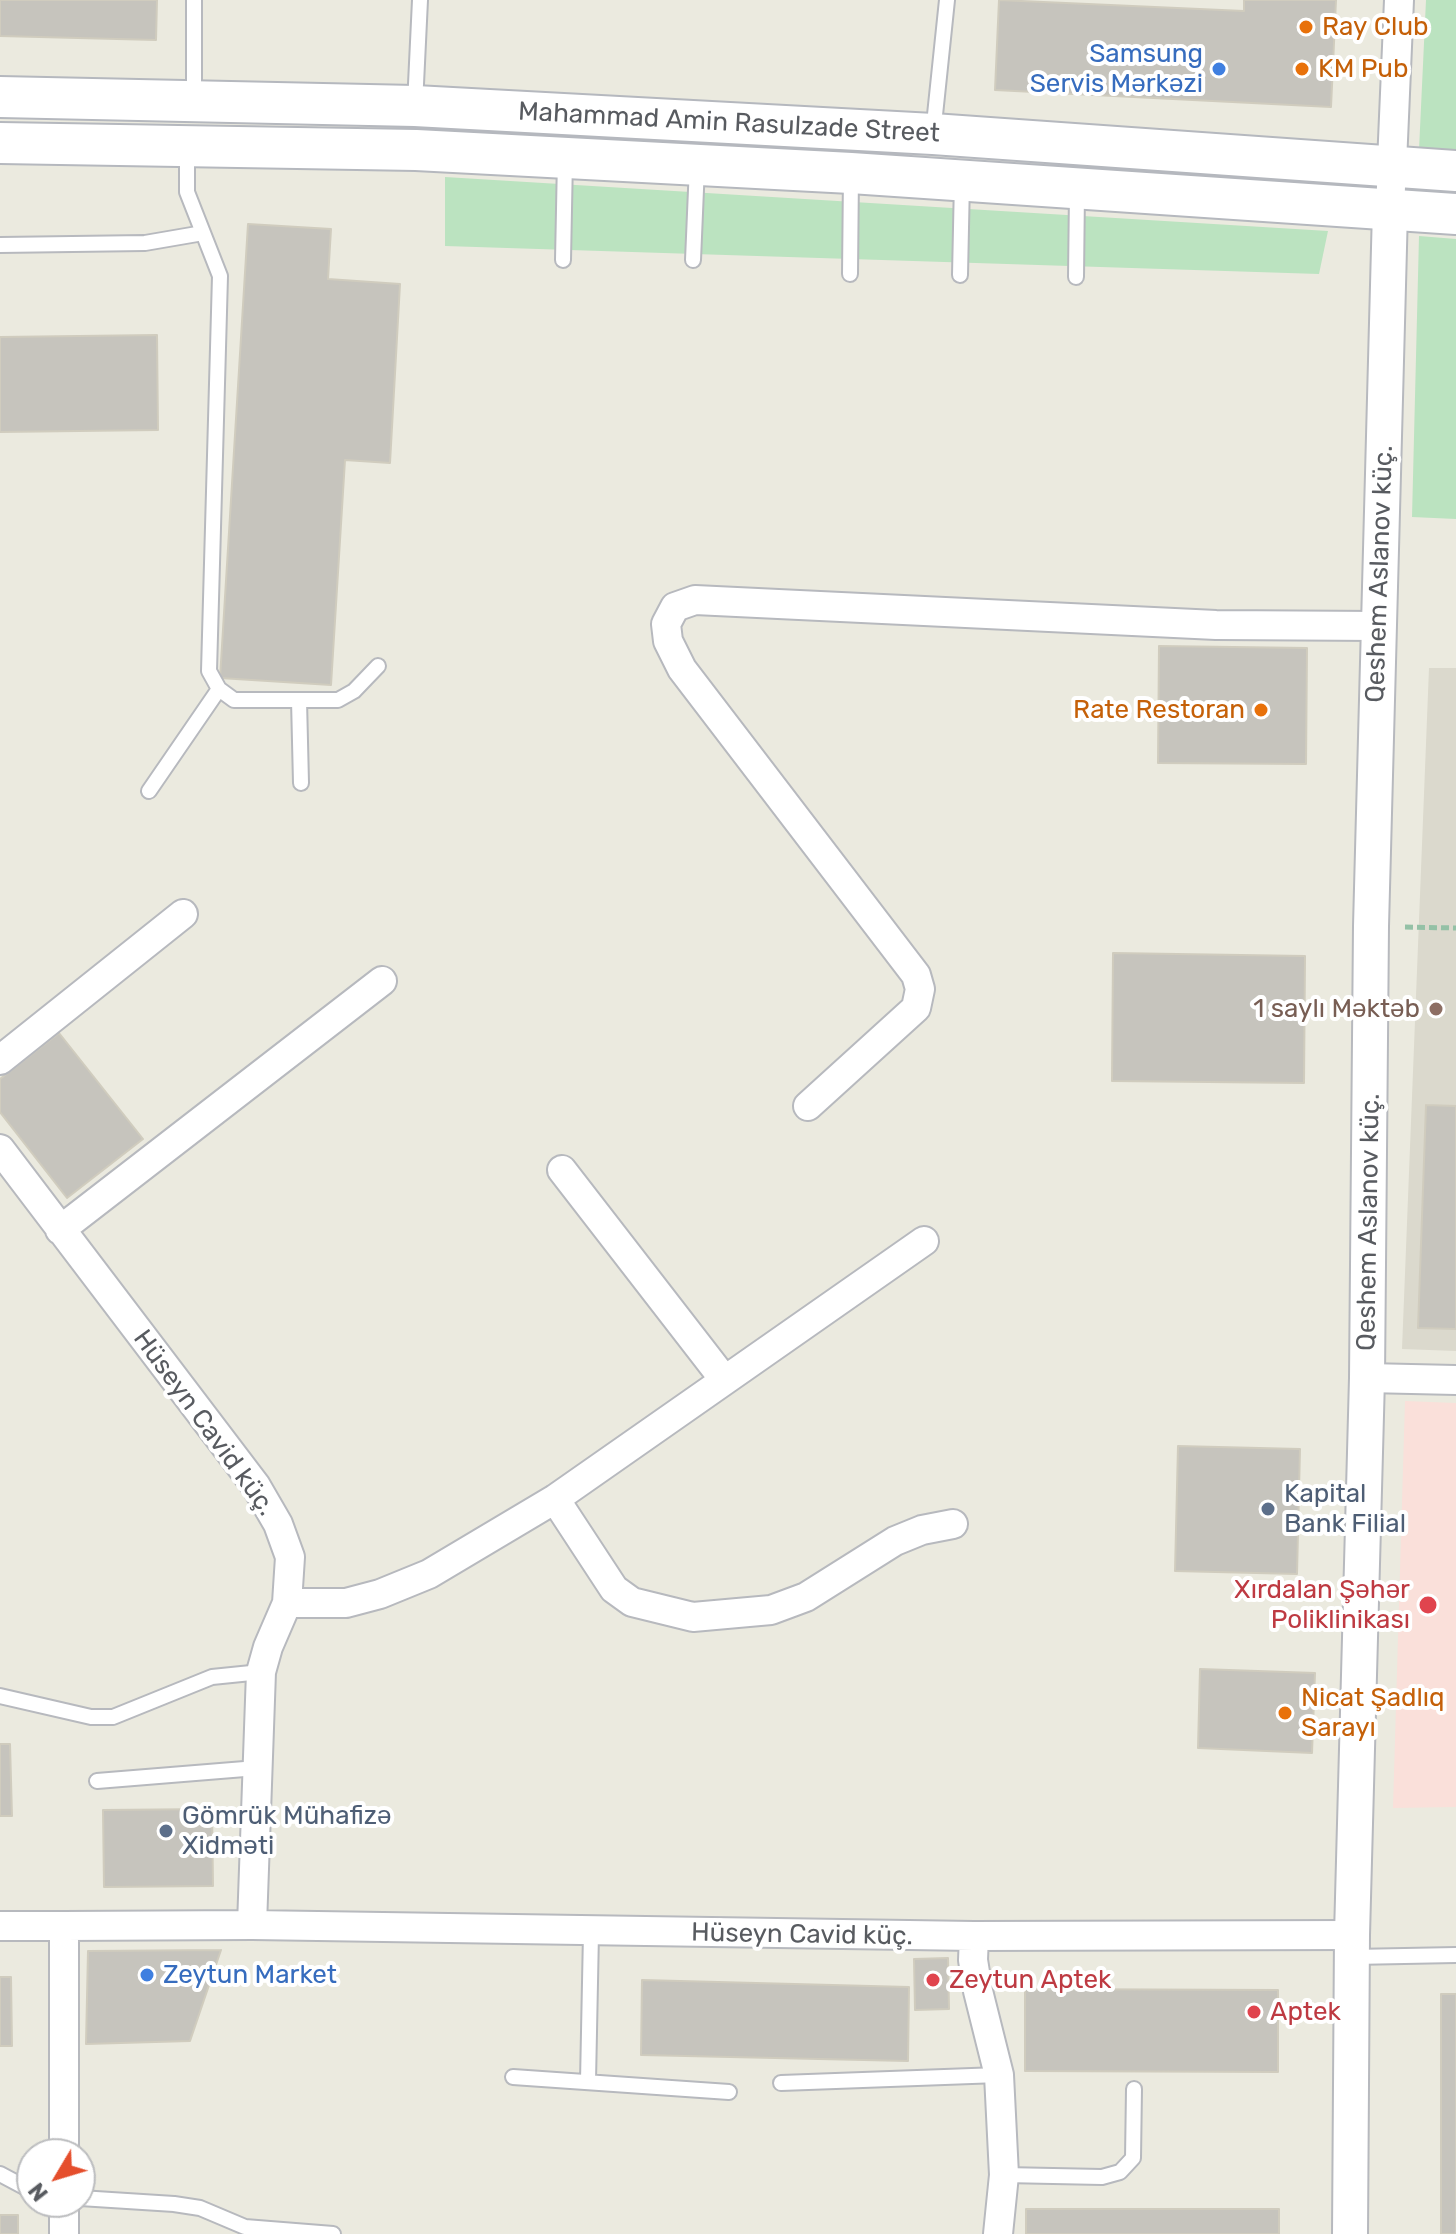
<!DOCTYPE html>
<meta charset="utf-8">
<style>
body{margin:0}
#map{position:relative;width:1456px;height:2234px;overflow:hidden;background:#ebeadf;font-family:Rubik,sans-serif}
canvas{display:block}
.north{position:absolute;left:16px;top:2138px;width:80px;height:80px;box-sizing:border-box;background:#fff;border:2px solid #bcbdbf;border-radius:50%;rotate:232deg;font-size:22px;font-weight:700;line-height:32px;text-align:center;color:#585b60}
.north::after{content:'';display:block;margin:auto;width:28px;height:36px;background:#e54e2c;clip-path:polygon(50% 0,100% 100%,50% 72%,0 100%)}
</style>
<div id="map">
<canvas width="1456" height="2234"></canvas>
<div class="north">N</div>
</div>
<script>
const context = document.querySelector('canvas').getContext('2d');
context.lineJoin = 'round';
function paint(path, color) { context.fillStyle = color; context.fill(path, 'evenodd'); }
const toPath = rows => new Path2D(rows.map(r => 'M' + r).join(''));
function stroke(path, color, width, dash) { context.strokeStyle = color; context.lineWidth = width; context.lineCap = dash ? 'butt' : 'round'; context.setLineDash(dash || []); context.stroke(path); }
function write(font, color, halo, rows, align = 'center') {
  context.font = font + ' Rubik,sans-serif'; context.lineWidth = 8; context.setLineDash([]); context.textBaseline = 'middle'; context.strokeStyle = halo; context.fillStyle = color; for (const [text, x, y, turn = 0] of rows) {
    context.save(); context.translate(x, y); context.rotate((+turn || 0) * Math.PI / 180); context.textAlign = isNaN(turn) ? turn : align; if (halo) context.strokeText(text, 0, 0); context.fillText(text, 0, 0); context.restore();
  }
}
const education = toPath([
 [1429,668,1456,668,1456,1351,1402,1349]
]);
const medical = toPath([
 [1405,1401,1456,1403,1456,1807,1393,1808]
]);
const green = toPath([
 [1426,0,1456,0,1456,152,1419,150],
 [445,177,1328,231,1319,274,445,246],
 [1419,236,1456,239,1456,519,1412,517]
]);
const building = toPath([
 [0,0,157,0,156,40,0,36,0,0],
 [999,0,1244,11,1244,0,1336,0,1331,107,995,90,999,0],
 [248,224,331,229,328,279,400,284,390,463,345,460,331,685,220,678,248,224],
 [157,335,158,430,0,432,0,337,157,335],
 [1159,646,1307,648,1306,764,1158,763,1159,646],
 [1113,953,1305,956,1304,1083,1112,1081,1113,953],
 [59,1033,143,1139,67,1198,0,1112,0,1079,59,1033],
 [1426,1105,1456,1106,1456,1329,1418,1328,1426,1105],
 [1178,1446,1300,1449,1297,1574,1175,1571,1178,1446],
 [1200,1669,1315,1673,1312,1753,1198,1748,1200,1669],
 [0,1744,10,1744,12,1816,0,1816,0,1744],
 [212,1809,213,1886,104,1887,103,1810,212,1809],
 [221,1950,190,2041,86,2044,88,1951,221,1950],
 [948,1958,949,2009,915,2010,914,1959,948,1958],
 [0,1977,11,1977,12,2046,0,2046,0,1977],
 [642,1980,909,1987,908,2061,641,2055,642,1980],
 [1025,1989,1278,1990,1278,2072,1025,2071,1025,1989],
 [1441,1994,1456,1994,1456,2234,1441,2234,1441,1994],
 [1026,2209,1279,2209,1279,2234,1026,2234,1026,2209],
 [0,2215,18,2215,18,2234,0,2234,0,2215]
]);
const path = toPath([
 [1405,927,1456,928]
]);
const service = toPath([
 [194,0,194,99],
 [415,105,420,0],
 [933,134,947,0],
 [187,149,187,192,220,276,209,671,219,689,234,700,338,700,354,691,378,666],
 [0,245,145,243,203,233],
 [563,260,565,159],
 [693,260,697,166],
 [850,274,851,174],
 [960,275,962,181],
 [1076,277,1077,192],
 [299,700,301,783],
 [149,791,219,689],
 [0,1696,91,1717,113,1717,212,1677,261,1672],
 [97,1781,257,1768],
 [1353,1957,1456,1955],
 [513,2077,729,2092],
 [588,2081,591,1933],
 [781,2083,999,2075],
 [0,2174,32,2191],
 [1004,2175,1102,2177,1120,2172,1133,2158,1134,2089],
 [80,2198,174,2204,200,2208,245,2227,333,2234]
]);
const minor = toPath([
 [1390,210,1399,0],
 [0,1060,183,914],
 [808,1106,916,1008,920,989,916,975,682,669,668,641,666,624,675,607,695,600,1216,625,1378,626],
 [0,1149,256,1486,278,1524,290,1557,287,1603,268,1647,261,1672,252,1925],
 [562,1170,723,1378],
 [60,1230,382,981],
 [1367,1378,1456,1380],
 [555,1499,614,1589,632,1602,693,1617,771,1610,806,1597,895,1541,922,1530,953,1524],
 [287,1603,346,1603,380,1594,429,1574,555,1499,924,1241],
 [0,1926,64,1926],
 [974,1936,973,1960,978,1991,999,2075,1004,2175,998,2234],
 [64,2154,64,1926,252,1925,974,1936,1352,1935],
 [64,2202,64,2234]
]);
const tertiary = toPath([
 [1350,2234,1352,1935,1367,1378,1371,926,1390,210]
]);
const secondary = toPath([
 [0,97,415,106,933,134,1456,171],
 [0,143,416,150,851,173,1456,214]
]);
const markers = [
 [1306,27,8,"#e8710a"],
 [1219,69,8,"#3f7fe0"],
 [1302,69,8,"#e8710a"],
 [1261,710,8,"#e8710a"],
 [1436,1009,8,"#8d6e63"],
 [1268,1509,8,"#5c6f8a"],
 [1428,1605,10,"#e0444e"],
 [1285,1713,8,"#e8710a"],
 [166,1831,8,"#5c6f8a"],
 [147,1975,8,"#3f7fe0"],
 [933,1980,8,"#e0444e"],
 [1254,2012,8,"#e0444e"]
];
const foodNames = [
 ["Ray Club",1322,27],
 ["KM Pub",1318,69],
 ["Rate Restoran",1245,710,"right"],
 ["Nicat Şadlıq",1301,1698],
 ["Sarayı",1301,1728]
];
const shopNames = [
 ["Samsung",1203,54],
 ["Servis Mərkəzi",1203,84],
 ["Zeytun Market",163,1975,"left"]
];
const streetNames = [
 ["Mahammad Amin Rasulzade Street",729,123,3],
 ["Qeshem Aslanov küç.",1380,574,-88],
 ["Qeshem Aslanov küç.",1369,1222,-89],
 ["Hüseyn Cavid küç.",204,1423,54],
 ["Hüseyn Cavid küç.",802,1935,1]
];
const educationNames = [
 ["1 saylı Məktəb",1420,1009]
];
const serviceNames = [
 ["Kapital",1284,1494],
 ["Bank Filial",1284,1524],
 ["Gömrük Mühafizə",182,1816],
 ["Xidməti",182,1846]
];
const healthNames = [
 ["Xırdalan Şəhər",1410,1590,"right"],
 ["Poliklinikası",1410,1620,"right"],
 ["Zeytun Aptek",949,1980],
 ["Aptek",1270,2012]
];
paint(education, '#dbd9cd');
paint(medical, '#fae0da');
paint(green, '#bbe3c0');
paint(building, '#c6c4bd');
stroke(building, '#d0ccbe', 2);
stroke(service, '#b7b9be', 18);
stroke(minor, '#b7b9be', 32);
stroke(tertiary, '#b7b9be', 38);
stroke(secondary, '#b5b8be', 44);
stroke(path, '#94c1a6', 5, [8, 4]);
stroke(service, '#fff', 14);
stroke(minor, '#fff', 28);
stroke(tertiary, '#fff', 34);
stroke(secondary, '#fff', 40);
for (const [x, y, r, color] of markers) { const dot = new Path2D(); dot.arc(x, y, r, 0, 2 * Math.PI); context.fillStyle = color; context.fill(dot); stroke(dot, '#fff', 3); }
write('26px', '#c56008', '#fff', foodNames, 'left');
write('26px', '#366cbe', '#fff', shopNames, 'right');
write('26px', '#585b60', '#fff', streetNames);
write('26px', '#785e54', '#fff', educationNames, 'right');
write('26px', '#4e5e75', '#fff', serviceNames, 'left');
write('26px', '#be3a42', '#fff', healthNames, 'left');
</script>
